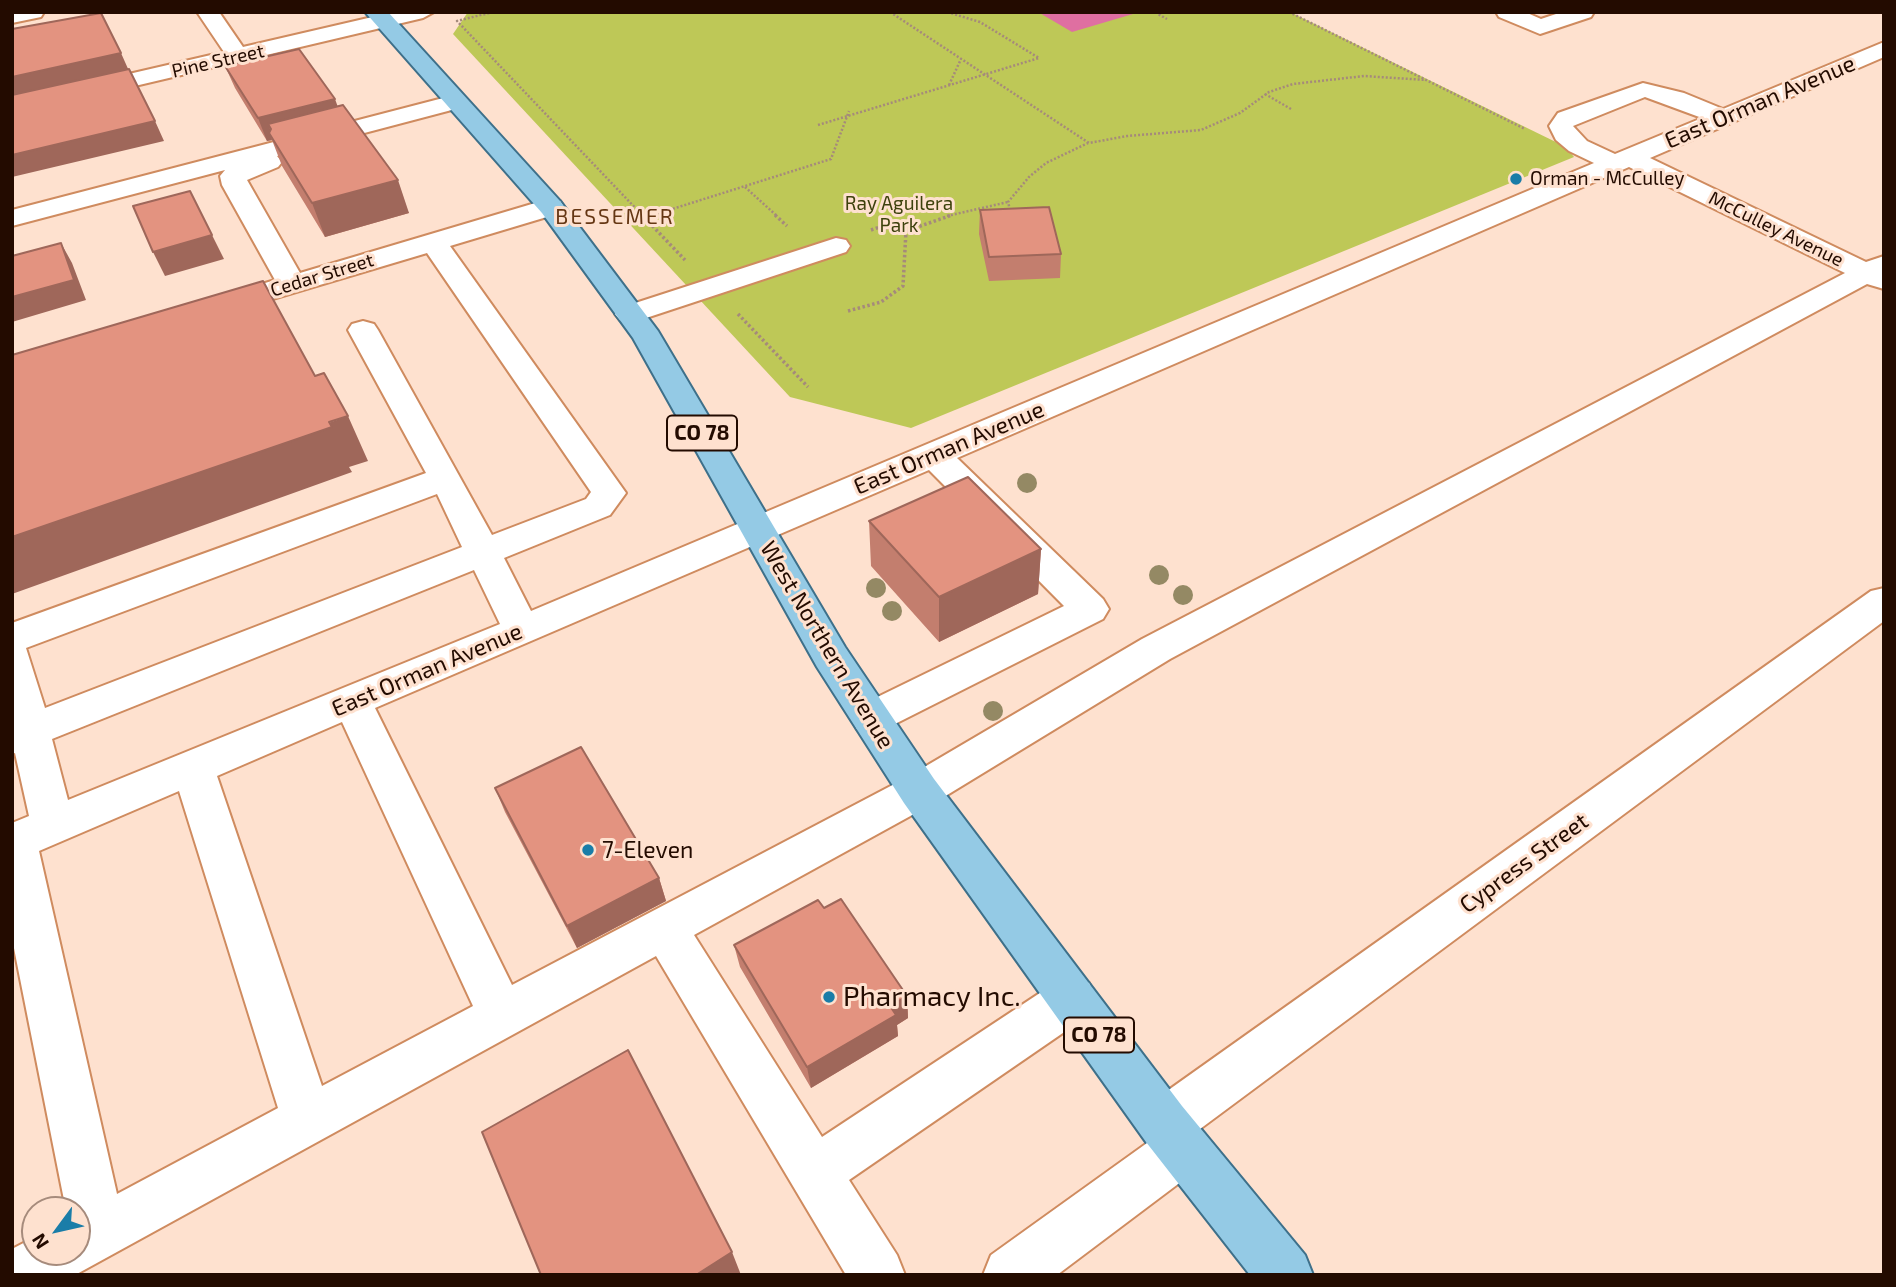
<!DOCTYPE html>
<style>
body{margin:0}
#map{position:relative;width:1896px;height:1287px;overflow:hidden;background:#fee1cf;font-family:"Exo 2",sans-serif}
canvas{display:block}
.frame{position:absolute;inset:0;border:14px solid #230b00;pointer-events:none}
.north{position:absolute;left:21px;top:1196px;width:70px;height:70px;box-sizing:border-box;background:#fee1cf;border:2px solid #a68b7c;border-radius:50%;rotate:237deg;font-size:19px;font-weight:700;line-height:28px;text-align:center;color:#230b00}
.north::after{content:'';display:block;margin:auto;width:24px;height:32px;background:#1a7da8;clip-path:polygon(50% 0,100% 100%,50% 72%,0 100%)}
</style>
<div id="map">
<canvas width="1896" height="1287"></canvas>
<div class="frame"></div>
<div class="north">N</div>
</div>
<script>
const context = document.querySelector('canvas').getContext('2d');
context.lineJoin = 'round';
function paint(path, color) { context.fillStyle = color; context.fill(path, 'evenodd'); }
const toPath = rows => new Path2D(rows.map(r => 'M' + r).join(''));
function stroke(path, color, width, dash) { context.strokeStyle = color; context.lineWidth = width; context.lineCap = dash ? 'butt' : 'round'; context.setLineDash(dash || []); context.stroke(path); }
function write(font, color, halo, rows, align = 'center') {
  context.font = font + ' "Exo 2",sans-serif'; context.lineWidth = 6; context.setLineDash([]); context.textBaseline = 'middle'; context.strokeStyle = halo; context.fillStyle = color; for (const [text, x, y, turn = 0] of rows) {
    context.save(); context.translate(x, y); context.rotate((+turn || 0) * Math.PI / 180); context.textAlign = isNaN(turn) ? turn : align; if (halo) context.strokeText(text, 0, 0); context.fillText(text, 0, 0); context.restore();
  }
}
const green = toPath([
 [468,12,1290,12,1566,147,1574,157,911,428,790,397,453,34]
]);
const water = toPath([
 [1038,12,1130,12,1133,14,1072,32]
]);
const pathFar1 = toPath([
 [493,12,457,21,643,216],
 [890,12,1089,143,1127,136,1201,130,1240,113,1269,92,1293,84,1364,76,1426,80],
 [1165,12,1158,14,1167,19],
 [1289,12,1525,129],
 [949,85,961,59],
 [1265,94,1291,109],
 [818,125,1039,58,980,22,947,12],
 [745,187,777,216],
 [1011,214,1008,202,1029,177,1046,163,1088,143],
 [650,216,831,159,849,111],
 [947,216,1008,202]
]);
const path = toPath([
 [642,215,685,260],
 [775,215,787,226],
 [645,218,655,215],
 [871,230,880,227,906,231,952,215],
 [848,311,881,302,903,286,906,231],
 [738,314,808,387]
]);
const minor = toPath([
 [12,12,44,12,41,17,12,23,12,12],
 [197,12,219,12,243,47,394,12,434,12,423,18,12,115,12,101,224,52,197,12],
 [1496,12,1525,12,1541,19,1562,12,1594,12,1591,17,1540,34,1499,17,1496,12],
 [1884,42,1884,57,1650,158,1866,262,1884,256,1884,289,1867,284,1170,659,934,803,694,935,822,1137,1055,983,1072,977,1089,983,1096,999,1089,1015,849,1180,897,1255,905,1275,846,1275,656,956,75,1275,12,1275,12,1249,35,1237,35,1252,77,1252,77,1210,66,1210,12,938,12,823,29,816,15,753,12,754,12,623,426,473,348,330,352,324,363,321,374,324,378,330,492,535,586,499,591,492,427,253,219,315,209,312,204,306,209,300,275,280,222,185,220,176,225,170,12,226,12,210,447,97,463,97,467,102,463,107,277,156,282,162,278,167,247,180,300,273,542,201,560,201,564,207,560,213,450,246,626,493,610,515,504,558,531,611,1594,163,1569,151,1556,140,1549,126,1558,113,1643,83,1684,93,1723,109,1884,42],
 [1645,97,1702,118,1615,154,1587,141,1573,126,1645,97],
 [1629,167,1845,273,1142,639,904,779,512,985,375,708,929,470,1064,606,857,707,851,718,857,729,871,734,885,729,1103,619,1109,609,1103,599,957,458,1629,167],
 [437,494,462,547,45,708,26,648,437,494],
 [474,570,500,624,68,800,52,739,474,570],
 [342,722,473,1006,322,1086,217,776,342,722],
 [179,791,278,1108,117,1194,39,851,179,791],
 [836,238,846,240,850,246,846,252,640,320,630,323,620,320,615,314,620,308,836,238],
 [1884,588,1884,621,1200,1129,1210,1148,1202,1166,1057,1275,983,1275,991,1255,1147,1143,1138,1124,1146,1106,1871,591,1884,588]
]);
const major = toPath([
 [365,12,388,12,560,201,658,331,845,647,934,779,1182,1106,1305,1255,1313,1275,1250,1275,1146,1142,904,803,817,667,633,338,542,213,365,12]
]);
const trees = [
 [1027,483],
 [1159,575],
 [876,588],
 [1183,595],
 [892,611],
 [993,711]
];
const wall = toPath([
 [225,66,338,107,409,213,325,237,282,166,272,140,267,141,235,88],
 [980,210,1061,254,1060,278,989,281,979,234],
 [869,521,1041,549,1038,594,939,642,871,566],
 [495,788,659,878,666,901,577,948,505,812],
 [824,908,907,996,908,1018,897,1025,898,1036,811,1088,740,967,734,945]
]);
const shadedWall = toPath([
 [121,53,129,71,12,98,12,77],
 [335,99,343,121,271,129,268,124,274,139,269,133,272,140,267,141,258,118],
 [155,121,164,141,12,177,12,155],
 [398,180,409,213,325,237,312,203],
 [212,235,224,259,165,276,153,252],
 [61,243,72,263,86,300,12,322,12,297],
 [348,416,368,461,349,467,352,472,12,594,12,537],
 [1041,549,1038,594,939,642,939,597],
 [659,878,666,901,577,948,567,926],
 [907,996,908,1018,897,1025,898,1036,811,1088,807,1067,890,1006],
 [732,1252,741,1275,696,1275]
]);
const building = toPath([
 [101,13,121,53,12,77,12,29,101,13],
 [299,49,335,99,258,118,225,66,299,49],
 [129,69,155,121,12,155,12,95,129,69],
 [343,105,398,180,312,203,269,133,271,129,268,124,343,105],
 [190,191,212,235,153,252,133,206,190,191],
 [1049,207,1061,254,989,257,980,210,1049,207],
 [61,243,74,280,12,297,12,256,61,243],
 [263,281,315,376,324,373,348,416,329,422,332,427,12,537,12,355,263,281],
 [968,477,1041,549,939,597,869,521,968,477],
 [581,747,659,878,567,926,495,788,581,747],
 [841,899,907,996,890,1006,896,1015,807,1067,734,945,818,900,824,908,841,899],
 [628,1050,732,1252,696,1275,541,1275,482,1132,628,1050]
]);
const markers = [
 [1516,179,7,"#1a7da8"],
 [588,850,7,"#1a7da8"],
 [829,997,7,"#1a7da8"]
];
const farStreetnames = [
 ["Pine Street",218,61,-13],
 ["McCulley Avenue",1776,229,26],
 ["Cedar Street",322,275,-17]
];
const farPoinames = [
 ["Orman - McCulley",1530,179]
];
const farParknames = [
 ["Ray Aguilera",899,204],
 ["Park",899,226]
];
const farNeighbourhoodnames = [
 ["BESSEMER",615,217]
];
const shields = [
 [702,433,70],
 [1099,1035,70]
];
const shieldNames = [
 ["CO 78",702,433],
 ["CO 78",1099,1035]
];
const streetNames = [
 ["East Orman Avenue",1760,102,-23],
 ["East Orman Avenue",949,448,-23],
 ["West Northern Avenue",827,645,59],
 ["East Orman Avenue",427,670,-23],
 ["Cypress Street",1524,863,-36]
];
const poiNames = [
 ["7-Eleven",602,850]
];
const nearPoinames = [
 ["Pharmacy Inc.",843,997]
];
paint(green, '#bec857');
paint(water, '#df6fa1');
stroke(minor, '#cf8b5f', 4);
stroke(major, '#3e708a', 4);
stroke(pathFar1, '#a58a7b', 2.5, [2, 2]);
stroke(path, '#a58a7b', 3.5, [2.5, 2.5]);
paint(minor, '#fff');
paint(major, '#94cae5');
context.fillStyle = '#948964';
for (const [x, y] of trees) { context.beginPath(); context.arc(x, y, 10, 0, 2 * Math.PI); context.fill(); }
paint(wall, '#c37e6e');
paint(shadedWall, '#9f675a');
paint(building, '#e39380');
stroke(building, '#9f675a', 2);
for (const [x, y, r, color] of markers) { const dot = new Path2D(); dot.arc(x, y, r, 0, 2 * Math.PI); context.fillStyle = color; context.fill(dot); stroke(dot, '#fee1cf', 2.5); }
write('19px', '#230b00', '#fee1cf', farStreetnames);
write('19px', '#230b00', '#fee1cf', farPoinames, 'left');
write('19px', '#3d410c', '#fee1cf', farParknames);
context.letterSpacing = '2px';
write('21px', '#653613', '#fee1cf', farNeighbourhoodnames);
context.letterSpacing = '0px';
for (const [x, y, w] of shields) { const box = new Path2D(); box.roundRect(x - w / 2, y - 17.5, w, 35, 5); context.fillStyle = '#fee1cf'; context.fill(box); stroke(box, '#230b00', 2); }
write('bold 21px', '#230b00', null, shieldNames);
write('23px', '#230b00', '#fee1cf', streetNames);
write('23px', '#230b00', '#fee1cf', poiNames, 'left');
write('28px', '#230b00', '#fee1cf', nearPoinames, 'left');
</script>
